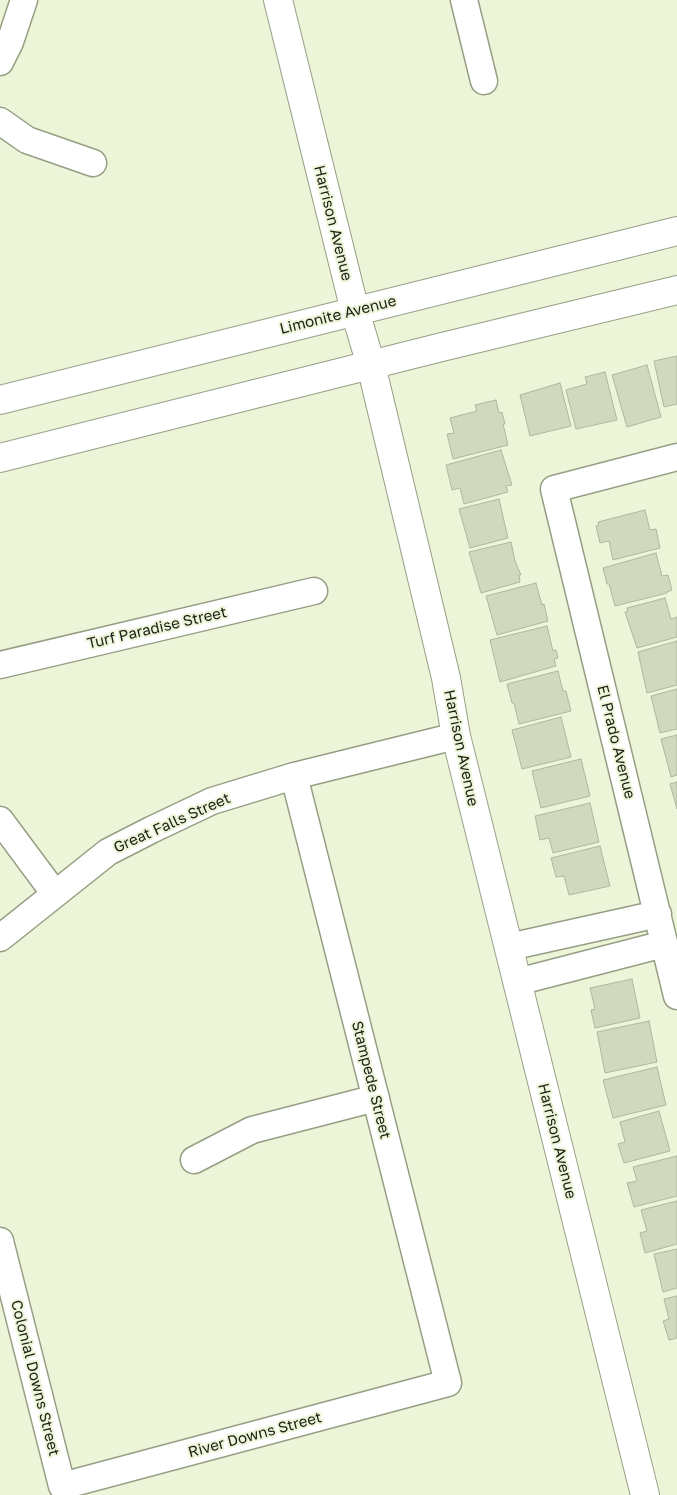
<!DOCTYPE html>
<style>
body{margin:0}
canvas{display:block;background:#edf5d9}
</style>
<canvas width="677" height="1495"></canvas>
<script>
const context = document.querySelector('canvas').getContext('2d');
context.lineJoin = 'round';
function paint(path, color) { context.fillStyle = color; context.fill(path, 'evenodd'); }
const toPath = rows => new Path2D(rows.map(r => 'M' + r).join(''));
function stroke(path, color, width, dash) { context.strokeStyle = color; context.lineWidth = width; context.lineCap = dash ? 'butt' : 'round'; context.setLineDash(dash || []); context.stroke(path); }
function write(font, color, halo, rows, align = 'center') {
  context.font = font + ' "Golos Text",sans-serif'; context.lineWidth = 4; context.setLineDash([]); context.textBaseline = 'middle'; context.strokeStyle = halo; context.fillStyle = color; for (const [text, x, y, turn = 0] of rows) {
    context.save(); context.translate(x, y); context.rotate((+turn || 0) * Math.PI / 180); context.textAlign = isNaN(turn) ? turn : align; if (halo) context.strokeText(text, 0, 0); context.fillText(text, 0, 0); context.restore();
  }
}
const building = toPath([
 [677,356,677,404,664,407,654,361,677,356],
 [647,365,661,417,627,427,612,375,647,365],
 [605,372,617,420,576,429,566,390,587,384,585,377,605,372],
 [560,383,571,426,530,436,520,395,560,383],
 [496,400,499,413,502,412,505,424,503,424,508,445,453,459,447,434,454,433,450,418,477,411,475,405,496,400],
 [501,450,512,485,506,486,508,492,464,504,460,488,452,490,446,465,501,450],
 [499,499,508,538,470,548,459,509,499,499],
 [645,510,650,530,656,529,660,548,613,560,609,541,600,543,596,526,599,525,598,522,645,510],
 [511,542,515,561,521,575,519,575,520,582,481,593,469,552,511,542],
 [656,553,662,576,668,575,672,590,667,592,667,593,615,606,609,584,607,584,603,568,656,553],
 [536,583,542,605,544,604,548,621,497,635,486,596,536,583],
 [665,598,671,619,677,617,677,637,637,648,625,612,628,611,627,608,665,598],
 [547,626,553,651,556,650,558,658,554,659,556,666,500,682,490,640,547,626],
 [677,641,677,685,647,693,638,652,677,641],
 [558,671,563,691,566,691,571,711,519,724,514,703,512,703,507,684,558,671],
 [677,689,677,729,660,733,651,696,677,689],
 [561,717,571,757,522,769,512,730,561,717],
 [677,735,677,775,671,777,661,739,677,735],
 [581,759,590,796,541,808,532,771,581,759],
 [677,782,677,809,670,784,677,782],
 [590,803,599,842,553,853,549,838,540,840,535,816,590,803],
 [600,846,610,886,569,895,564,876,556,877,551,858,600,846],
 [632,979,640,1018,595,1028,591,1010,595,1009,590,988,632,979],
 [649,1021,657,1062,605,1073,597,1032,649,1021],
 [657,1067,666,1105,613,1118,603,1080,657,1067],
 [659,1111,670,1151,624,1163,618,1144,625,1142,620,1122,659,1111],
 [677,1156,677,1196,634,1207,627,1183,637,1181,633,1167,677,1156],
 [677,1201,677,1244,645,1253,640,1233,647,1231,641,1210,677,1201],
 [677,1249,677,1288,663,1292,654,1254,677,1249],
 [677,1296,677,1338,669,1340,663,1321,669,1319,664,1299,677,1296]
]);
const minor = toPath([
 [464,0,484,81],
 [0,62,10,42,24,0],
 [0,121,27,140,93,163],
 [677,457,554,489,677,996],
 [0,665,314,591],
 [0,820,55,894],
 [0,938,108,852,151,830,212,801,294,776,456,736],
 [509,947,658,914],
 [517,982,664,944],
 [194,1160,252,1130,376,1098],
 [0,1241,62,1486,448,1383,294,776]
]);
const tertiary = toPath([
 [278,0,355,311,371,365,446,678,456,736,645,1495]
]);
const primary = toPath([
 [0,400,677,231],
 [0,458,442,347,677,290]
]);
const streetNames = [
 ["Harrison Avenue",333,223,76],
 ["Limonite Avenue",338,315,-14],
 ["Turf Paradise Street",157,628,-13],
 ["El Prado Avenue",616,742,76],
 ["Harrison Avenue",461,748,78],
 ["Great Falls Street",172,823,-24],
 ["Stampede Street",371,1080,76],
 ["Harrison Avenue",557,1141,76],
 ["Colonial Downs Street",35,1378,76],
 ["River Downs Street",255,1435,-15]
];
paint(building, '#d0d8bd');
stroke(building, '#afb79c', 1);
stroke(minor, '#969e84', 29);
stroke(tertiary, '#969e84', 30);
stroke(primary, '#969e84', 30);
stroke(minor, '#fff', 26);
stroke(tertiary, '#fff', 28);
stroke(primary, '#fff', 28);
write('15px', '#1c1f15', '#edf5d9', streetNames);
</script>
